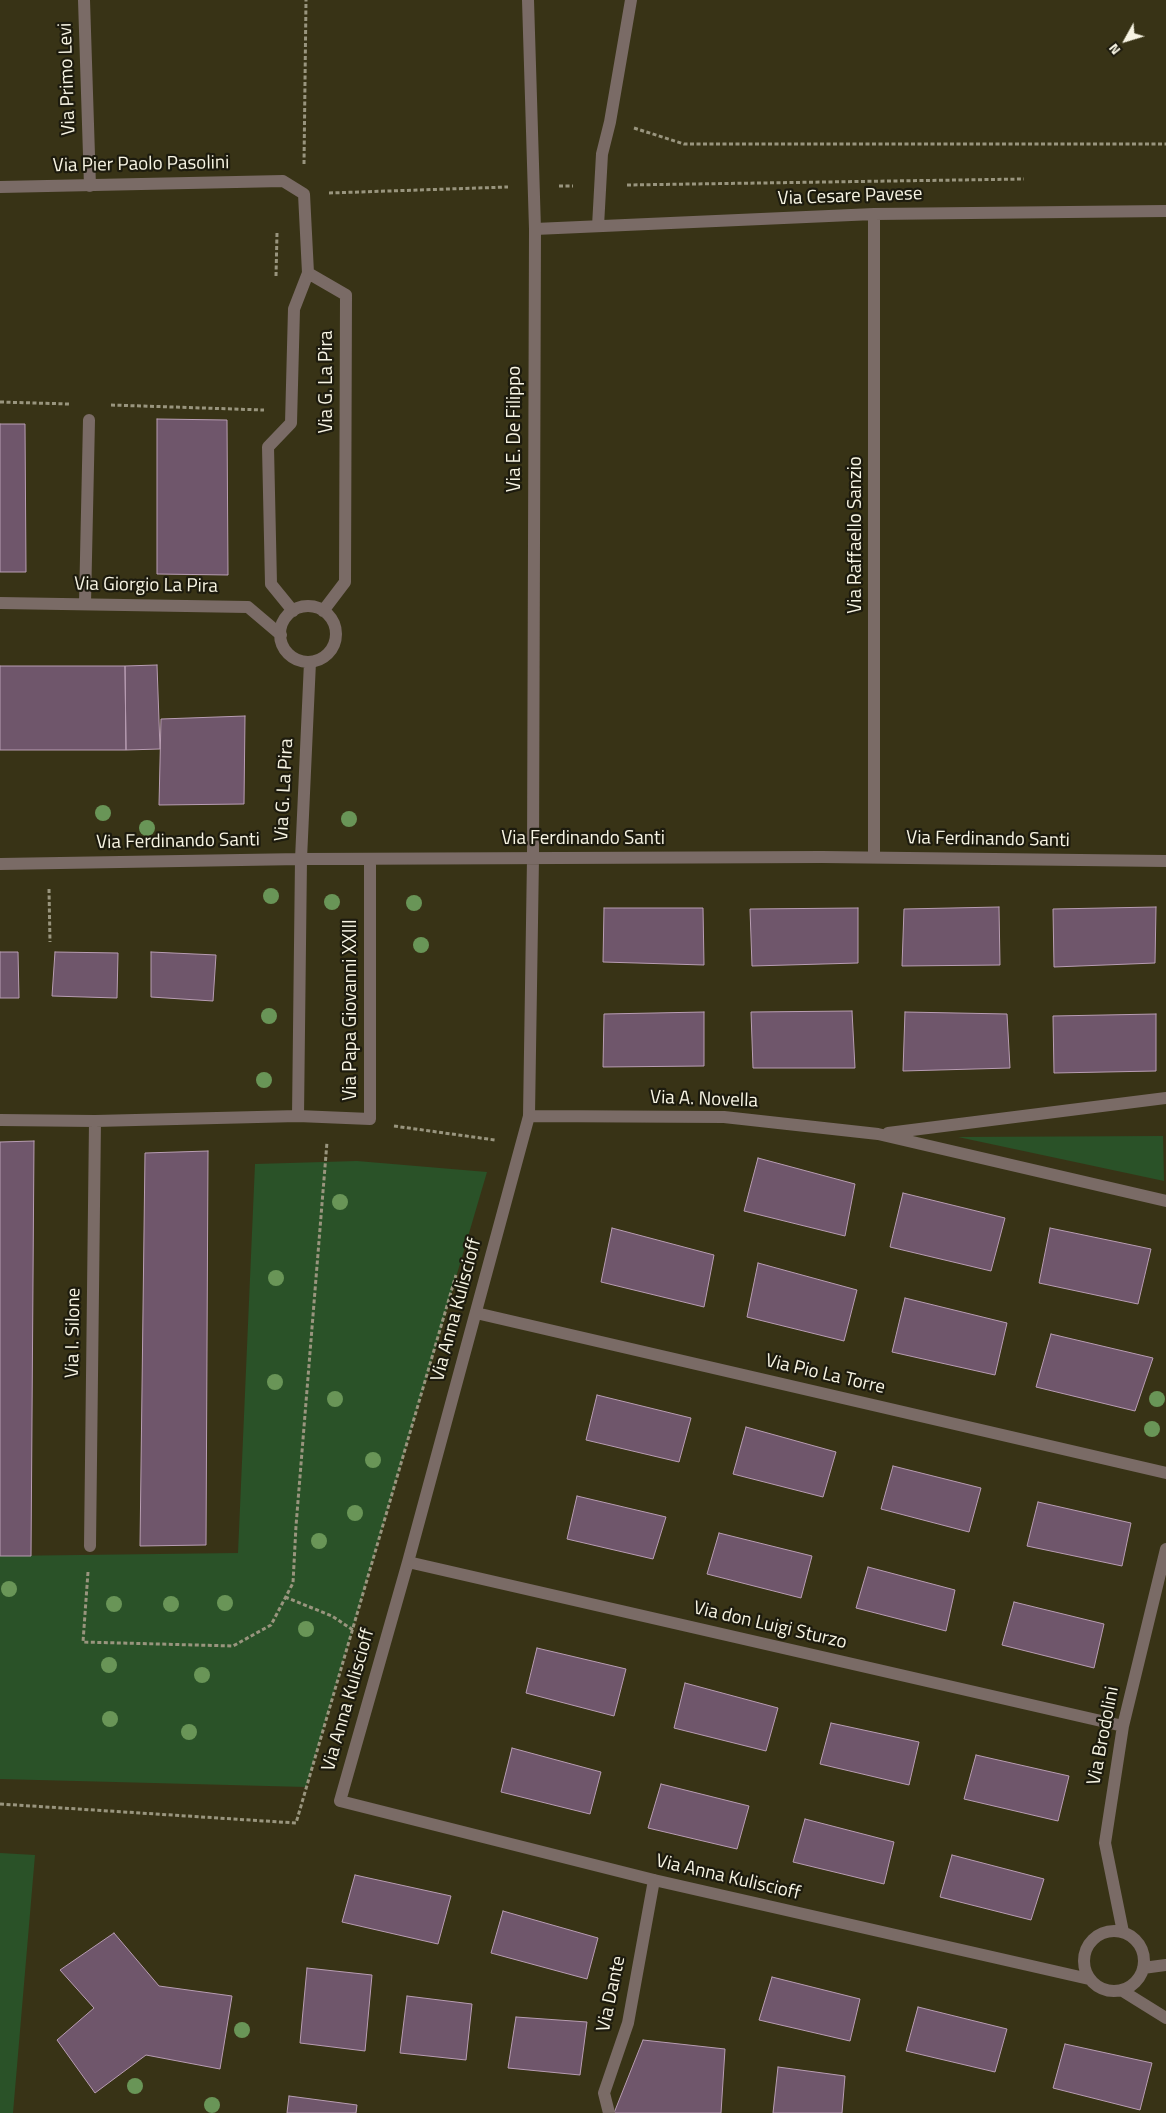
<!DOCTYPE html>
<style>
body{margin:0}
#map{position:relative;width:1166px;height:2113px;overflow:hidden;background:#383316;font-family:"Titillium Web",sans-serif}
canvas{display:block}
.north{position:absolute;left:1101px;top:15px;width:50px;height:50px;-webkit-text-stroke:4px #1d1b0e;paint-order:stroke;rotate:231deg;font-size:14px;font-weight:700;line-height:20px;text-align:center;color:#f7f4e3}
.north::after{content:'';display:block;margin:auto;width:18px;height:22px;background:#f7f4e3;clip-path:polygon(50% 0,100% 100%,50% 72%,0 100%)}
</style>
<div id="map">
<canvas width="1166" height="2113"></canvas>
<div class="north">N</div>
</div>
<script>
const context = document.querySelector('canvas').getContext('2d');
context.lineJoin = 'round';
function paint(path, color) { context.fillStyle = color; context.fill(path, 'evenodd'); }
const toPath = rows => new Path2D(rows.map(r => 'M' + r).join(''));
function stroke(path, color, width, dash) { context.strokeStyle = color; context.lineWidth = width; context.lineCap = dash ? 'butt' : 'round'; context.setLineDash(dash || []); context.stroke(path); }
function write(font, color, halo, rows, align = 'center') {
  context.font = font + ' "Titillium Web",sans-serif'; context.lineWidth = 4.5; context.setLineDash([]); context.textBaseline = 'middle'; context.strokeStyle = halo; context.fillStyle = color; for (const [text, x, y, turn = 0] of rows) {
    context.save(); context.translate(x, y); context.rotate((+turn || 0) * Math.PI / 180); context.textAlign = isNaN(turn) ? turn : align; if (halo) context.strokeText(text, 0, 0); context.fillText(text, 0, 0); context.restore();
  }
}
const green = toPath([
 [1163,1136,1164,1181,958,1137],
 [357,1161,487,1172,306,1787,0,1779,0,1556,238,1553,255,1164],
 [0,1853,35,1855,13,2113,0,2113]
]);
const building = toPath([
 [157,419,227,420,228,575,157,574,157,419],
 [0,424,25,424,26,572,0,572,0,424],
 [157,665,160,749,126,750,125,666,157,665],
 [0,666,125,666,126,750,0,750,0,666],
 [245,716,244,804,159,805,161,719,245,716],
 [999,907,1000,965,902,966,904,909,999,907],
 [1156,907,1155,963,1054,967,1053,909,1156,907],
 [604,908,703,908,704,965,603,962,604,908],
 [858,908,858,963,752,966,750,909,858,908],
 [0,952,18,952,19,998,0,998,0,952],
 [55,952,118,953,117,998,52,996,55,952],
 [151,952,216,955,213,1001,151,997,151,952],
 [852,1011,855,1068,753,1068,751,1012,852,1011],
 [704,1012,704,1066,603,1067,604,1014,704,1012],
 [905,1012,1007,1014,1010,1068,903,1071,905,1012],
 [1156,1014,1156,1071,1054,1073,1053,1016,1156,1014],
 [34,1141,31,1556,0,1556,0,1142,34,1141],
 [208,1151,206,1545,140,1546,145,1153,208,1151],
 [758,1158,855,1184,845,1236,744,1211,758,1158],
 [903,1193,1005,1218,991,1271,890,1247,903,1193],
 [612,1228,714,1255,704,1307,601,1282,612,1228],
 [1050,1228,1151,1249,1138,1304,1039,1283,1050,1228],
 [758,1263,857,1290,844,1341,747,1317,758,1263],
 [905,1298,1007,1323,995,1375,892,1352,905,1298],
 [1051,1334,1153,1358,1135,1411,1036,1387,1051,1334],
 [597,1395,691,1418,679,1462,586,1440,597,1395],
 [746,1427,836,1452,823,1497,733,1474,746,1427],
 [893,1466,981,1488,969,1532,881,1509,893,1466],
 [577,1496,666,1517,653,1559,567,1539,577,1496],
 [1038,1502,1131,1523,1122,1566,1027,1546,1038,1502],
 [719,1533,812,1556,801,1598,707,1574,719,1533],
 [868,1567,955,1590,946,1631,856,1608,868,1567],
 [1014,1602,1104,1624,1094,1668,1002,1645,1014,1602],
 [537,1648,626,1669,614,1716,526,1693,537,1648],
 [685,1683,778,1708,766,1751,674,1728,685,1683],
 [831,1723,919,1742,909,1785,820,1764,831,1723],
 [512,1748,601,1772,590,1814,501,1792,512,1748],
 [976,1755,1069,1776,1058,1821,964,1799,976,1755],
 [661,1784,749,1806,737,1849,648,1828,661,1784],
 [805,1819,894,1842,884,1884,793,1862,805,1819],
 [952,1855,1044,1879,1031,1920,940,1897,952,1855],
 [355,1875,451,1896,438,1944,342,1922,355,1875],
 [503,1911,598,1938,587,1979,491,1953,503,1911],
 [114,1933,159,1986,232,1996,220,2069,146,2055,95,2093,57,2040,94,2008,60,1970,114,1933],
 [307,1968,372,1975,365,2051,300,2043,307,1968],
 [772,1977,860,1999,850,2041,759,2020,772,1977],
 [407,1996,472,2004,466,2060,400,2053,407,1996],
 [918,2007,1007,2029,995,2072,906,2051,918,2007],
 [516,2017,587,2022,580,2075,508,2068,516,2017],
 [643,2040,725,2049,721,2113,614,2113,643,2040],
 [1065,2044,1152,2063,1140,2110,1053,2088,1065,2044],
 [778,2067,845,2076,842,2113,773,2113,778,2067],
 [289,2096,357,2105,356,2113,287,2113,289,2096]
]);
const path = toPath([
 [634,128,684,144,1166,144],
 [304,164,306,0],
 [627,185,1024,179],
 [559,186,573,186],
 [329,193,508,187],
 [276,276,277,233],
 [0,402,69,404],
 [111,405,264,410],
 [49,889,50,942],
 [394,1126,495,1140,495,1142],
 [88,1572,83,1642,233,1646,271,1625,293,1583,296,1526,327,1142],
 [285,1597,332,1616,353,1630],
 [0,1804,296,1823,456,1275]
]);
const minor = toPath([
 [84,0,90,186],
 [528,0,535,229,533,858,529,1116,408,1562,340,1801,654,1880,1089,1979],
 [0,187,283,181,304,194,308,273,294,309,291,423,268,447,271,584,293,611],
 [874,214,874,857],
 [598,226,602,154,610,122,631,0],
 [535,229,874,214,1166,211],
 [308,273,346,295,345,582,323,611],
 [0,603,248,607,281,635],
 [85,603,89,420],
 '280 634a28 28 0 1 1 56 0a28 28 0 1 1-56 0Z',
 [0,864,301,859,822,857,1166,861],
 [298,1116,301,859,310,662],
 [529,1116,724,1117,878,1134,1166,1201],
 [0,1120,95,1121,298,1116,370,1119,370,859],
 [888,1133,1166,1098],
 [476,1313,1166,1473],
 [90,1546,95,1121],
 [408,1562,1123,1726],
 '1084 1961a30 30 0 1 1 60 0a30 30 0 1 1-60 0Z',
 [1123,1932,1105,1843,1123,1726,1166,1549],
 [1143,1968,1166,1965],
 [1121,1990,1166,2018],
 [609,2113,604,2093,628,2023,654,1880]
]);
const trees = [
 [103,813],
 [349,819],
 [147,828],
 [271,896],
 [332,902],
 [414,903],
 [421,945],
 [269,1016],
 [264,1080],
 [340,1202],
 [276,1278],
 [275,1382],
 [335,1399],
 [1157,1399],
 [1152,1429],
 [373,1460],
 [355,1513],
 [319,1541],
 [9,1589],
 [225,1603],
 [114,1604],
 [171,1604],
 [306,1629],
 [109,1665],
 [202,1675],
 [110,1719],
 [189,1732],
 [242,2030],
 [135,2086],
 [212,2105]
];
const streetNames = [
 ["Via Primo Levi",68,79,-92],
 ["Via Pier Paolo Pasolini",141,165,-1],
 ["Via Cesare Pavese",850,197,-2],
 ["Via G. La Pira",327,382,-90],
 ["Via E. De Filippo",515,429,-90],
 ["Via Raffaello Sanzio",856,535,-90],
 ["Via Giorgio La Pira",146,586,1],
 ["Via G. La Pira",285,790,-87],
 ["Via Ferdinando Santi",583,839],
 ["Via Ferdinando Santi",988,840,1],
 ["Via Ferdinando Santi",178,842,-1],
 ["Via Papa Giovanni XXIII",351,1010,-90],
 ["Via A. Novella",704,1100,2],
 ["Via Anna Kuliscioff",457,1310,-75],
 ["Via I. Silone",74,1333,-89],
 ["Via Pio La Torre",825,1375,13],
 ["Via don Luigi Sturzo",770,1626,13],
 ["Via Anna Kuliscioff",349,1700,-74],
 ["Via Brodolini",1104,1736,-79],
 ["Via Anna Kuliscioff",728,1878,13],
 ["Via Dante",612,1994,-78]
];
paint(green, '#2a5228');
paint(building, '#6f566b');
stroke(building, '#b89db3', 1);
stroke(path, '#99957e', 3, [4, 2.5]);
stroke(minor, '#7a6b66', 12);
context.fillStyle = '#699557';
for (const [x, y] of trees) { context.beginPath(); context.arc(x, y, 8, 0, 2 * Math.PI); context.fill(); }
write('19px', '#f7f4e3', '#1d1b0e', streetNames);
</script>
